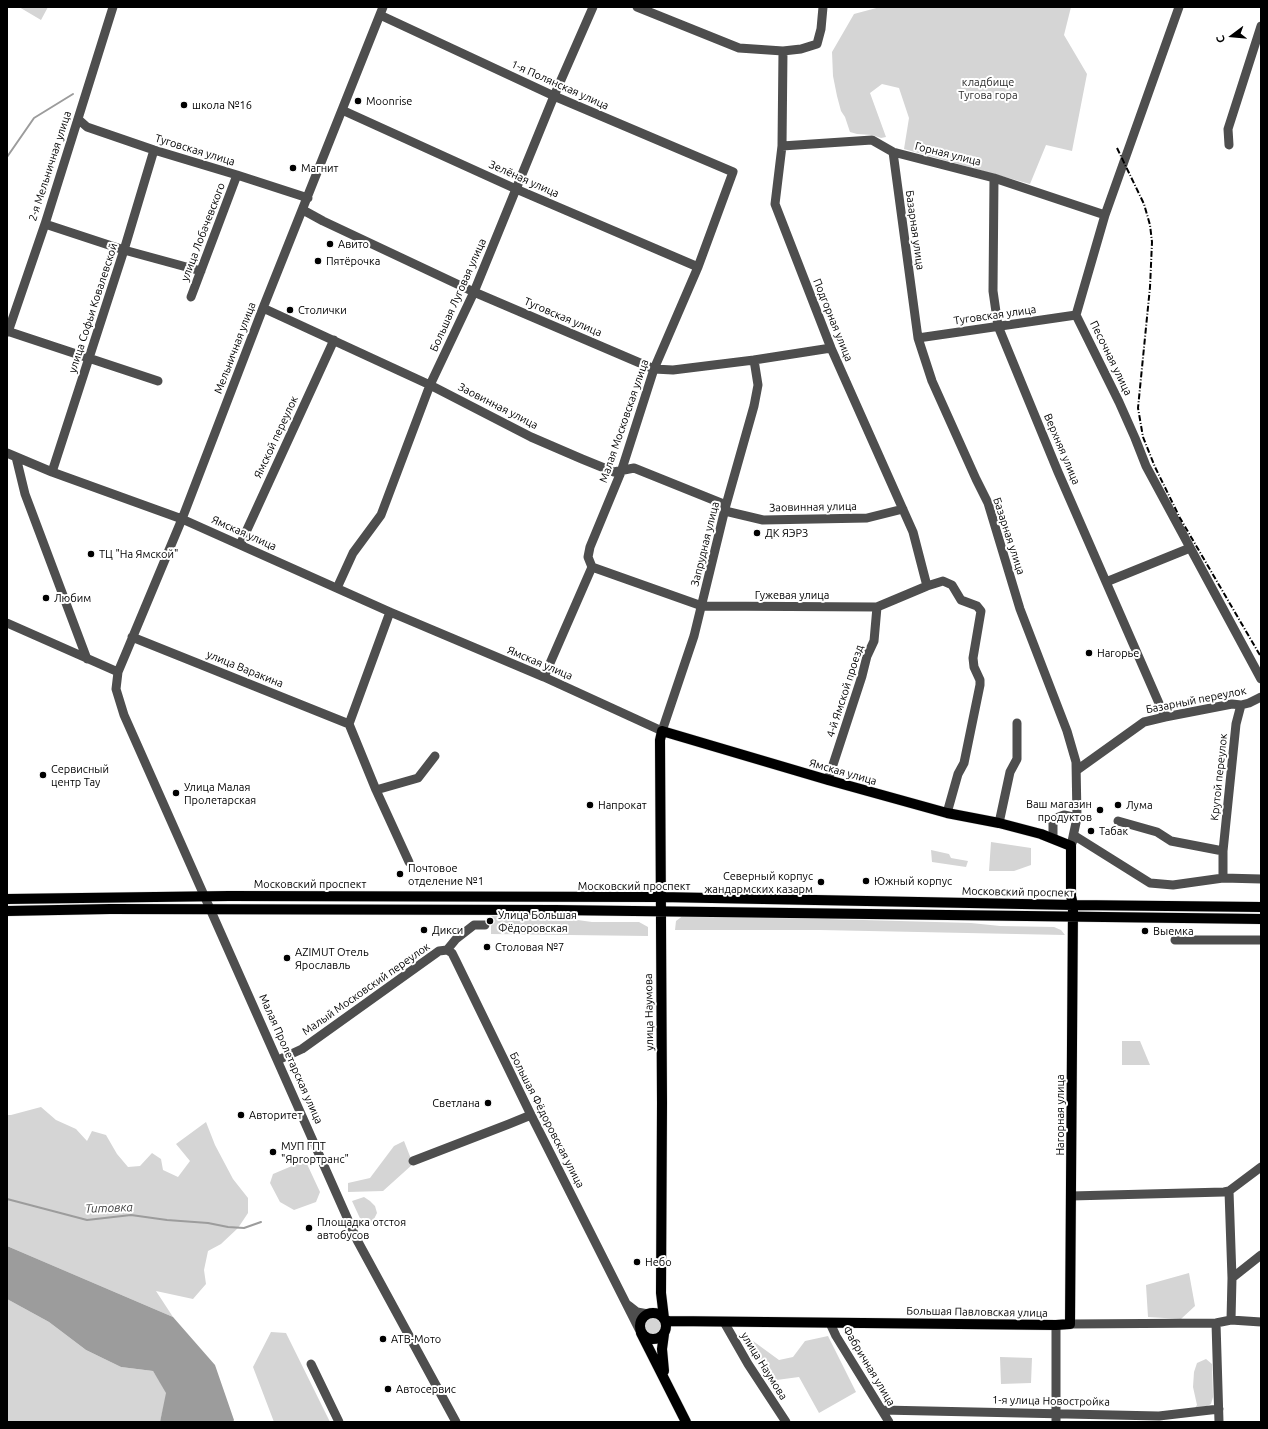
<!DOCTYPE html>
<meta charset="utf-8">
<style>
body{margin:0}
#map{position:relative;width:1268px;height:1429px;overflow:hidden;background:#fff;font-family:Ubuntu,sans-serif}
canvas{display:block}
.frame{position:absolute;inset:0;border:8px solid #000;pointer-events:none}
.north{position:absolute;left:1212px;top:16px;width:40px;height:40px;-webkit-text-stroke:3px #fff;paint-order:stroke;rotate:254deg;font-size:11px;font-weight:700;line-height:16px;text-align:center;color:#000}
.north::after{content:'';display:block;margin:auto;width:14px;height:18px;background:#000;clip-path:polygon(50% 0,100% 100%,50% 72%,0 100%)}
</style>
<div id="map">
<canvas width="1268" height="1429"></canvas>
<div class="frame"></div>
<div class="north">С</div>
</div>
<script>
const context = document.querySelector('canvas').getContext('2d');
context.lineJoin = 'round';
function paint(path, color) { context.fillStyle = color; context.fill(path, 'evenodd'); }
const toPath = rows => new Path2D(rows.map(r => 'M' + r).join(''));
function stroke(path, color, width, dash) { context.strokeStyle = color; context.lineWidth = width; context.lineCap = dash ? 'butt' : 'round'; context.setLineDash(dash || []); context.stroke(path); }
function write(font, color, halo, rows, align = 'center') {
  context.font = font + ' Ubuntu,sans-serif'; context.lineWidth = 4; context.setLineDash([]); context.textBaseline = 'middle'; context.strokeStyle = halo; context.fillStyle = color; for (const [text, x, y, turn = 0] of rows) {
    context.save(); context.translate(x, y); context.rotate((+turn || 0) * Math.PI / 180); context.textAlign = isNaN(turn) ? turn : align; if (halo) context.strokeText(text, 0, 0); context.fillText(text, 0, 0); context.restore();
  }
}
const green = toPath([
 [19,7,48,7,41,20],
 [880,7,1071,7,1064,35,1087,74,1072,151,1046,145,1030,184,904,149,909,118,899,88,882,84,870,93,886,137,881,138,872,135,857,134,850,132,845,117,841,111,837,96,833,76,832,52,854,14],
 [991,842,1031,848,1031,865,1014,871,989,871],
 [931,850,949,854,951,858,968,861,966,867,932,862],
 [684,915,971,923,1000,926,1054,927,1061,930,1065,935,820,930,675,930,676,921],
 [491,916,556,917,592,922,639,922,648,927,648,936,491,934],
 [1122,1041,1140,1041,1150,1065,1122,1065],
 [41,1107,56,1120,76,1129,87,1141,92,1131,106,1135,117,1154,128,1167,140,1166,152,1153,161,1159,163,1170,178,1177,190,1161,176,1144,206,1122,215,1145,233,1179,248,1198,248,1213,238,1228,221,1244,208,1251,204,1270,206,1284,193,1299,156,1291,173,1317,7,1246,7,1115,11,1115],
 [404,1141,413,1164,383,1191,348,1192,348,1183,370,1178,394,1146],
 [299,1163,307,1164,320,1192,316,1202,294,1210,280,1202,270,1183,273,1174],
 [364,1197,370,1201,375,1206,377,1213,374,1219,370,1224,364,1227,352,1201],
 [1189,1273,1195,1306,1181,1319,1148,1317,1146,1285],
 [7,1299,49,1322,86,1350,121,1367,153,1371,167,1393,160,1422,7,1422],
 '644 1326a9 9 0 1 1 18 0a9 9 0 1 1-18 0Z',
 [271,1332,286,1333,330,1422,274,1422,253,1367],
 [828,1336,856,1392,819,1413,799,1377,769,1381,750,1345,753,1341,779,1360,793,1357,805,1341],
 [1000,1357,1032,1358,1031,1383,1001,1384],
 [1206,1359,1212,1364,1213,1397,1211,1404,1205,1407,1195,1408,1197,1405,1193,1387,1194,1372,1197,1363]
]);
const water = toPath([
 [7,1246,173,1317,215,1365,234,1420,233,1422,160,1422,166,1393,153,1371,121,1367,86,1350,49,1322,7,1299]
]);
const stream = toPath([
 [7,157,34,118,73,94],
 [7,1199,87,1220,131,1215,167,1220,208,1223,228,1227,244,1228,261,1222]
]);
const minor = toPath([
 [383,7,263,308,182,519,126,653,118,672,116,689,124,715,357,1240,456,1422],
 [637,7,739,48,783,51,801,49,817,44,821,29,823,7],
 [1179,7,1105,215,1076,315,1119,402,1135,438,1146,466,1261,679],
 [380,15,554,96,733,172,698,267,654,369,621,472,590,547,588,557,592,567,544,677],
 [783,51,782,146,775,204,831,348,913,532,927,586],
 [342,110,516,189,698,267],
 [78,119,87,127,154,150,237,175,308,198],
 [1229,145,1228,129,1261,26],
 [782,146,872,140,893,152,994,178,1105,215],
 [893,152,918,338,932,381,976,479,988,503,1020,609,1067,731,1076,762,1077,818,1071,846],
 [994,178,993,291,998,326,1058,472,1165,717],
 [303,210,323,221,474,292,654,369,673,370,754,360,831,348],
 [45,224,124,250,201,271],
 [191,297,237,175],
 [263,308,430,385,531,437,582,459,614,472,634,468,726,505],
 [7,331,158,381],
 [8,332,45,224,113,7],
 [918,338,1076,315],
 [7,453,52,472,182,519,390,612,544,677,662,731,694,636,726,505,754,406,758,385,754,360],
 [16,457,25,494,87,659],
 [52,472,124,250,154,150],
 [725,511,763,520,867,518,903,509],
 [240,545,334,340],
 [592,567,702,606,877,607,927,586,943,581,952,585,961,600,977,606,981,611,973,658,974,667,980,680,980,685,964,763,958,774,947,813],
 [1106,582,1190,548],
 [337,588,353,553,381,515,430,385,474,292,554,96,593,7],
 [390,612,349,724,376,790,409,862],
 [7,623,118,672],
 [132,637,349,724],
 [1077,770,1144,722,1165,717,1232,704,1241,705,1249,703,1261,697],
 [828,780,862,676,867,656,874,641,877,607],
 [376,790,418,778,435,756],
 [1118,821,1157,832,1171,841,1223,851],
 [999,823,1010,772,1017,759,1017,723],
 [1053,838,1053,821,1056,818,1064,815,1077,818],
 [1072,843,1075,836,1150,883,1173,885,1223,878,1261,879],
 [1223,878,1223,851,1236,724,1241,705],
 [1175,940,1261,940],
 [447,950,452,953,456,961,531,1115,641,1333],
 [278,1060,302,1049,439,951,447,950,456,939,474,925,485,925],
 [413,1161,509,1124,531,1115],
 [1229,1191,1232,1278,1231,1320],
 [1071,1196,1224,1192,1229,1191,1261,1167],
 [1232,1278,1261,1255],
 [628,1305,637,1312,648,1314],
 [724,1322,748,1364,786,1422],
 [830,1323,836,1336,889,1422],
 [1216,1323,1219,1422],
 [1070,1324,1216,1323,1231,1320,1261,1322],
 [311,1364,339,1422],
 [882,1410,1159,1416,1219,1409],
 [1056,1422,1056,1325]
]);
const major = toPath([
 [7,899,229,896,660,897,1073,905,1261,907],
 [7,911,110,909,555,910,1261,919],
 '640 1326a13 13 0 1 1 26 0a13 13 0 1 1-26 0Z',
 [664,1318,661,1293,662,1103,660,740,662,731,828,780,947,813,999,823,1041,834,1071,846,1071,896,1073,905,1070,1324,1056,1325,669,1321,665,1320],
 [641,1333,686,1422],
 [664,1371,662,1349,664,1334]
]);
const rail = toPath([
 [1117,148,1144,204,1150,225,1152,242,1150,287,1138,408,1143,437,1155,467,1180,518,1261,657]
]);
const markers = [
 [358,101,4,"#000"],
 [184,105,4,"#000"],
 [293,168,4,"#000"],
 [330,244,4,"#000"],
 [318,261,4,"#000"],
 [290,310,4,"#000"],
 [757,533,4,"#000"],
 [91,554,4,"#000"],
 [46,598,4,"#000"],
 [1089,653,4,"#000"],
 [43,775,4,"#000"],
 [176,793,4,"#000"],
 [590,805,4,"#000"],
 [1118,805,4,"#000"],
 [1100,810,4,"#000"],
 [1091,831,4,"#000"],
 [400,874,4,"#000"],
 [866,881,4,"#000"],
 [821,882,4,"#000"],
 [490,921,4,"#000"],
 [424,930,4,"#000"],
 [1145,931,4,"#000"],
 [487,947,4,"#000"],
 [287,958,4,"#000"],
 [488,1103,4,"#000"],
 [241,1115,4,"#000"],
 [273,1152,4,"#000"],
 [309,1228,4,"#000"],
 [637,1262,4,"#000"],
 [383,1339,4,"#000"],
 [388,1389,4,"#000"]
];
const parkNames = [
 ["кладбище",988,82],
 ["Тугова гора",988,95]
];
const streetNames = [
 ["1-я Полянская улица",560,85,24],
 ["Туговская улица",195,150,17],
 ["Горная улица",948,154,14],
 ["2-я Мельничная улица",50,166,-72],
 ["Зелёная улица",524,179,24],
 ["Базарная улица",915,230,82],
 ["улица Лобачевского",203,232,-69],
 ["Большая Луговая улица",458,295,-66],
 ["улица Софьи Ковалевской",93,308,-72],
 ["Туговская улица",995,315,-8],
 ["Туговская улица",563,317,23],
 ["Подгорная улица",833,320,68],
 ["Мельничная улица",235,348,-69],
 ["Песочная улица",1111,358,64],
 ["Заовинная улица",498,406,27],
 ["Малая Московская улица",624,421,-71],
 ["Ямской переулок",276,437,-65],
 ["Верхняя улица",1062,449,67],
 ["Заовинная улица",813,507,-1],
 ["Ямская улица",244,533,24],
 ["Базарная улица",1009,536,72],
 ["Запрудная улица",705,544,-76],
 ["Гужевая улица",792,595],
 ["Ямская улица",540,663,23],
 ["улица Варакина",245,669,22],
 ["4-й Ямской проезд",845,691,-72],
 ["Базарный переулок",1196,700,-11],
 ["Ямская улица",843,772,16],
 ["Крутой переулок",1219,777,-84],
 ["Московский проспект",310,884],
 ["Московский проспект",634,886],
 ["Московский проспект",1018,892,1],
 ["Малый Московский переулок",366,989,-35],
 ["улица Наумова",649,1012,-91],
 ["Малая Пролетарская улица",291,1059,66],
 ["Нагорная улица",1060,1115,-90],
 ["Большая Фёдоровская улица",547,1120,63],
 ["Большая Павловская улица",977,1312,1],
 ["улица Наумова",764,1366,58],
 ["Фабричная улица",869,1366,59],
 ["1-я улица Новостройка",1051,1401,1]
];
const poiNames = [
 ["Moonrise",366,101],
 ["школа №16",192,105],
 ["Магнит",301,168],
 ["Авито",338,244],
 ["Пятёрочка",326,261],
 ["Столички",298,310],
 ["ДК ЯЭРЗ",765,533],
 ["ТЦ \"На Ямской\"",99,554],
 ["Любим",54,598],
 ["Нагорье",1097,653],
 ["Сервисный",51,769],
 ["центр Тау",51,782],
 ["Улица Малая",184,787],
 ["Пролетарская",184,800],
 ["Ваш магазин",1092,804,"right"],
 ["продуктов",1092,817,"right"],
 ["Напрокат",598,805],
 ["Лума",1126,805],
 ["Табак",1099,831],
 ["Почтовое",408,868],
 ["отделение №1",408,881],
 ["Северный корпус",813,876,"right"],
 ["жандармских казарм",813,889,"right"],
 ["Южный корпус",874,881],
 ["Улица Большая",498,915],
 ["Фёдоровская",498,928],
 ["Дикси",432,930],
 ["Выемка",1153,931],
 ["Столовая №7",495,947],
 ["AZIMUT Отель",295,952],
 ["Ярославль",295,965],
 ["Светлана",480,1103,"right"],
 ["Авторитет",249,1115],
 ["МУП ГПТ",281,1146],
 ["\"Яргортранс\"",281,1159],
 ["Площадка отстоя",317,1222],
 ["автобусов",317,1235],
 ["Небо",645,1262],
 ["АТВ-Мото",391,1339],
 ["Автосервис",396,1389]
];
const waterNames = [
 ["Титовка",109,1208,-2]
];
paint(green, '#d5d5d5');
paint(water, '#9c9c9c');
stroke(stream, '#9c9c9c', 2);
stroke(major, '#dbdbdb', 11);
stroke(minor, '#4e4e4e', 9);
stroke(major, '#000', 10);
stroke(rail, '#000', 2, [6, 2, 1, 2]);
for (const [x, y, r, color] of markers) { const dot = new Path2D(); dot.arc(x, y, r, 0, 2 * Math.PI); context.fillStyle = color; context.fill(dot); stroke(dot, '#fff', 1.5); }
write('11px', '#2c2c2c', '#fff', parkNames);
write('11px', '#000', '#fff', streetNames);
write('11px', '#000', '#fff', poiNames, 'left');
write('italic 12px', '#3d3d3d', '#fff', waterNames);
</script>
